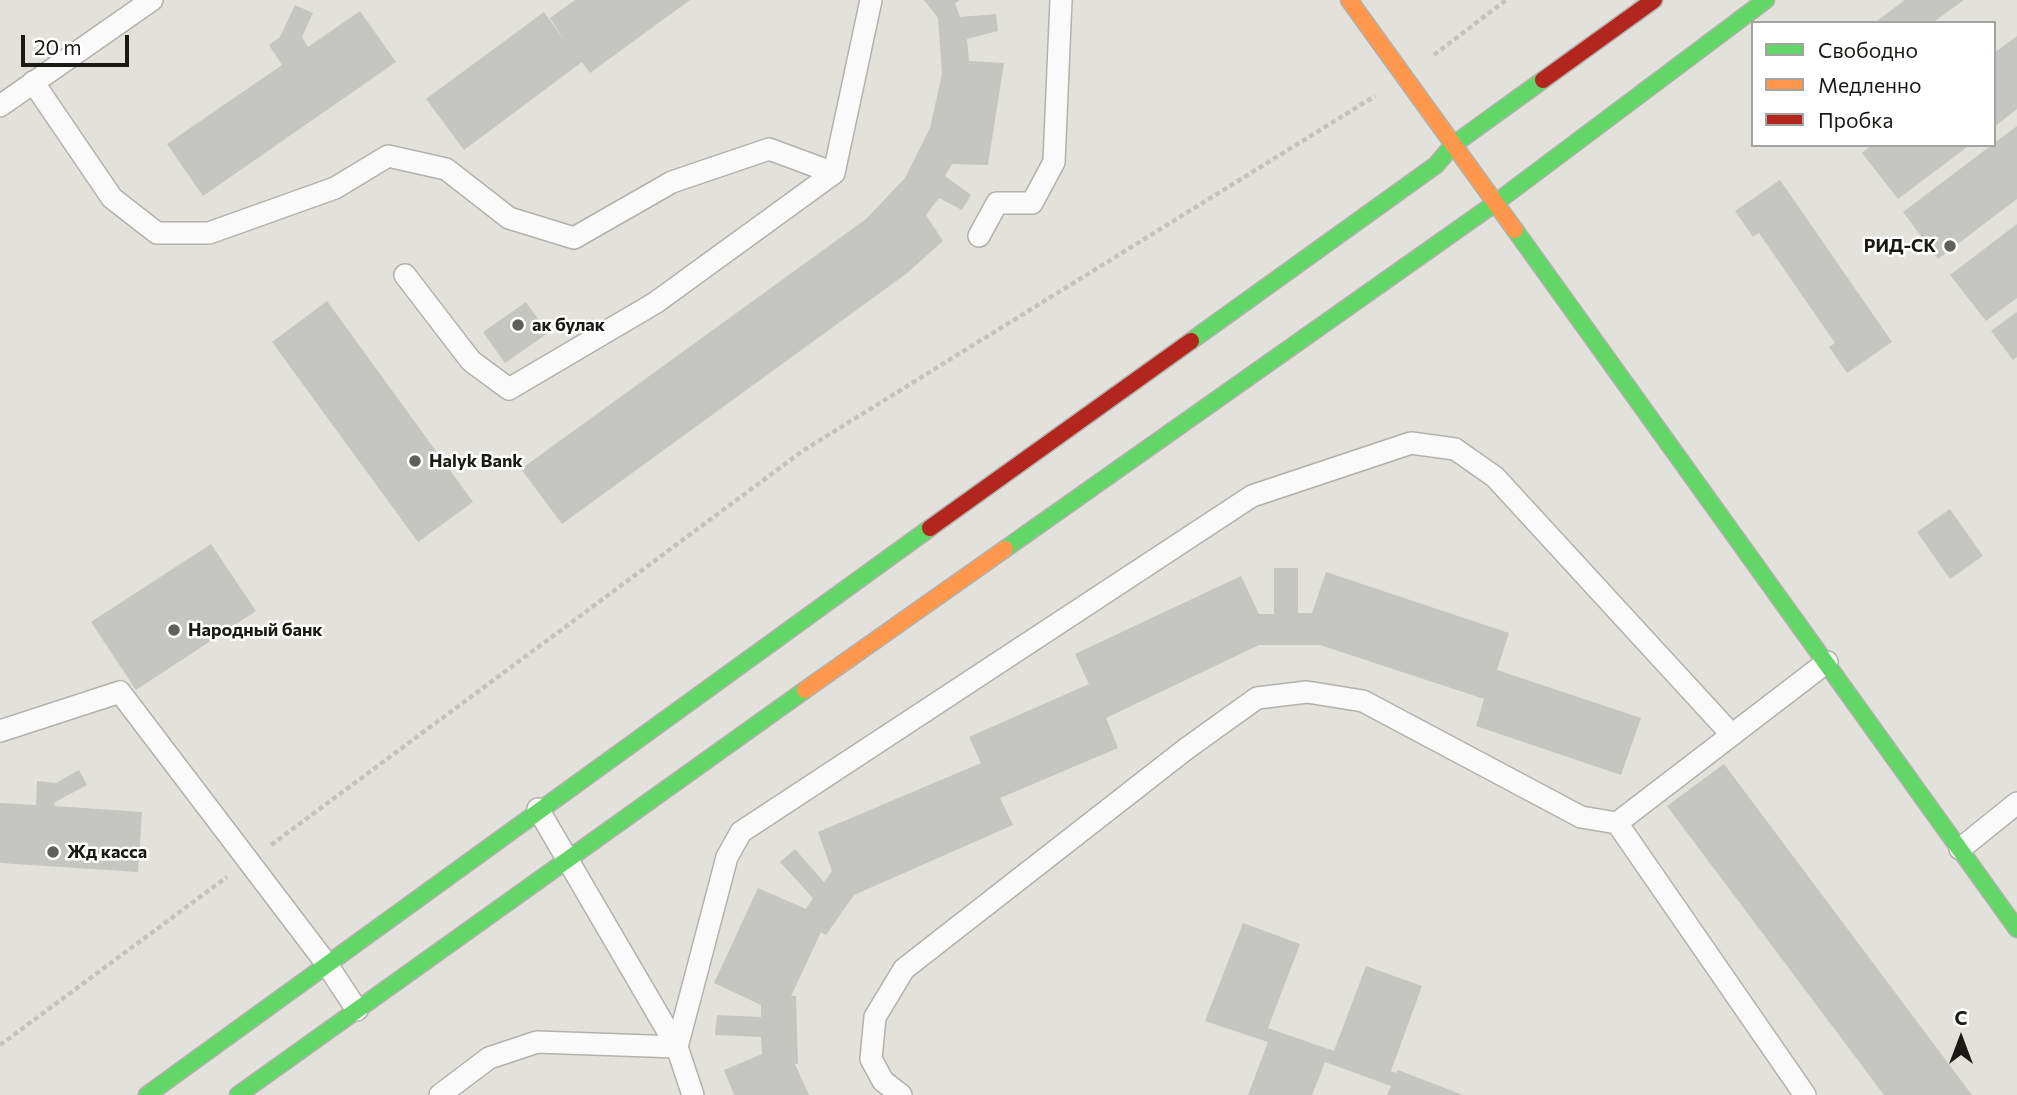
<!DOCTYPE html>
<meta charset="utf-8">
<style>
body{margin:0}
#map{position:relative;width:2017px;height:1095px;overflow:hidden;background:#e2e1dc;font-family:Commissioner,sans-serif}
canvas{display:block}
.legend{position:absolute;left:1751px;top:21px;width:245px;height:126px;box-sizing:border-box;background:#fff;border:2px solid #a3a3a1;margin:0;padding:9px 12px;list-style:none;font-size:21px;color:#1a1915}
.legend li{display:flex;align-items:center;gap:14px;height:35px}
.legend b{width:35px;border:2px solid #a3a3a1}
.north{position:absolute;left:1926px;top:1004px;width:70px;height:70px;-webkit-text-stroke:5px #fff;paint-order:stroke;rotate:0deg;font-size:19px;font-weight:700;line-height:28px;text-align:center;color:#1a1915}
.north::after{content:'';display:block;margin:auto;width:24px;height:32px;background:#1a1915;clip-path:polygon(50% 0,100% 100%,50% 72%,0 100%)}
.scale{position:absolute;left:21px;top:35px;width:108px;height:32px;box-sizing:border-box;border:4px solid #1a1915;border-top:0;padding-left:9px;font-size:21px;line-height:24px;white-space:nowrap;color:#1a1915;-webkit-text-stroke:5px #fff;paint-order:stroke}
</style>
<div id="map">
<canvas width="2017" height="1095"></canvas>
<ul class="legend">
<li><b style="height:9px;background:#63d668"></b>Свободно</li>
<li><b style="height:9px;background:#ff974d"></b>Медленно</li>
<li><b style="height:9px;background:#b3261e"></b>Пробка</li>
</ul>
<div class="north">С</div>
<div class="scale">20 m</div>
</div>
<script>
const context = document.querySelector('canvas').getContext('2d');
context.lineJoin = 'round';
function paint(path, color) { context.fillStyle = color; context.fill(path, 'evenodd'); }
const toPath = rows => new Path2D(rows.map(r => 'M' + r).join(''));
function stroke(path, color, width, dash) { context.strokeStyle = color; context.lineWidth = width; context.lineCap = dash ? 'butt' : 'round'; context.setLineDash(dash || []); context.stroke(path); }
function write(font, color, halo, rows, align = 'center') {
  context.font = font + ' Commissioner,sans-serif'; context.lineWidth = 5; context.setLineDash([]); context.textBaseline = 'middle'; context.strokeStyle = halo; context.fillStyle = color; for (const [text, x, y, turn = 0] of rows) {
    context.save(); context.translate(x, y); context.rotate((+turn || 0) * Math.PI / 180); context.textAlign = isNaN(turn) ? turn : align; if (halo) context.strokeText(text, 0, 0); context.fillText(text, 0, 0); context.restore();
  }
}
const building = toPath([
 [575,0,690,0,590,73,582,62,464,150,426,99,544,12,565,41,550,18],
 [924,0,960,0,955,3,960,17,996,14,998,31,967,39,969,61,1004,63,988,165,952,164,945,176,971,195,962,210,939,198,926,215,943,241,906,274,562,524,521,469,866,219,905,178,930,128,942,74,938,18],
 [1905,0,1964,0,1932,23,1874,23],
 [295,5,313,13,302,37,308,47,360,11,396,62,203,196,167,144,282,65,269,45,280,37],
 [2017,36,2017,109,1994,127,1994,53],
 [2017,126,2017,199,1938,259,1903,212],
 [1872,145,1970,145,1898,199,1862,153],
 [1780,180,1892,342,1847,373,1829,347,1835,343,1759,233,1753,237,1735,211],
 [2017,224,2017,298,1986,321,1950,275],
 [327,301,473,502,418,542,272,342],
 [526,302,548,333,505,363,483,332],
 [2017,312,2017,357,2013,360,1991,331],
 [1950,509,1983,556,1950,579,1917,532],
 [211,544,256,611,136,690,91,622],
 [1274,568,1298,568,1298,613,1312,613,1326,572,1509,633,1497,670,1641,718,1621,775,1476,726,1484,699,1320,645,1259,645,1106,718,1118,748,1000,798,1013,825,854,895,826,935,821,932,791,996,796,996,798,1064,795,1064,809,1095,734,1095,724,1070,762,1054,761,1037,715,1035,717,1015,761,1017,761,1005,714,983,758,888,806,909,813,898,780,862,795,849,824,882,832,871,818,832,981,763,969,737,1089,684,1075,654,1241,576,1259,614,1274,614],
 [1724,764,1972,1095,1884,1095,1667,806],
 [79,770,87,785,55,802,54,806,142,812,138,872,0,863,0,803,36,805,37,781,56,783],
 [1243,923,1300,944,1268,1028,1334,1051,1366,966,1422,986,1391,1071,1396,1073,1398,1070,1463,1095,1387,1095,1391,1086,1325,1062,1312,1095,1248,1095,1268,1042,1205,1021]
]);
const path = toPath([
 [1434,55,1506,0],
 [271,845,804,450,1375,96],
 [0,1045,227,877]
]);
const lane = toPath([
 [33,82,112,198,157,233,209,233,335,188,388,156,446,169,509,218,574,238,672,182,769,149,834,173],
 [0,106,152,0],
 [979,236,997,203,1032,203,1054,162,1061,0],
 [405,275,471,361,509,389,655,303,834,173,871,0],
 [0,731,120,692,326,963,357,1010],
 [538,809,677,1047,693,1095],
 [1617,823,1827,662],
 [1960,849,2017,803],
 [677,1047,727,857,741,832,1252,496,1411,443,1455,449,1495,477,1732,735],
 [440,1095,489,1058,537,1042,677,1047],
 [901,1095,883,1081,871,1059,875,1017,904,969,1186,749,1257,698,1307,692,1363,701,1581,817,1617,823,1805,1095]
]);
const fast = toPath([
 [1515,230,2017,929],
 [1191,341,1436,165,1453,145,1543,80],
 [1005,549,1494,204,1766,0],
 [147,1095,930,528],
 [238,1095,805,690]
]);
const slow = toPath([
 [1349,0,1515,230],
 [805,690,1005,549]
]);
const jam = toPath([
 [1543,80,1654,0],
 [930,528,1191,341]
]);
const markers = [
 [1950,246,7,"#605f5b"],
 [518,325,7,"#605f5b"],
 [415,461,7,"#605f5b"],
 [174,630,7,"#605f5b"],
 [53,852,7,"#605f5b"]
];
const poiNames = [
 ["РИД-СК",1936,246,"right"],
 ["ак булак",532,325],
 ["Halyk Bank",429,461],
 ["Народный банк",188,630],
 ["Жд касса",67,852]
];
paint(building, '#c5c6c1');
stroke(lane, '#b2b1ac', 24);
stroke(fast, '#b2b1ac', 19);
stroke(slow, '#b2b1ac', 19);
stroke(jam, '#b2b1ac', 19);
stroke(path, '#c3c2c1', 4.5, [5, 3.5]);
stroke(lane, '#fbfafa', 21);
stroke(fast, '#63d668', 16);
stroke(slow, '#ff974d', 16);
stroke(jam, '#b3261e', 16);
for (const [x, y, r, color] of markers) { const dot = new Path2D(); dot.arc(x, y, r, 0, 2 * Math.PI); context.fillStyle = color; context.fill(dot); stroke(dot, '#fff', 2.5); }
write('bold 18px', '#1a1915', '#fff', poiNames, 'left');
</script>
